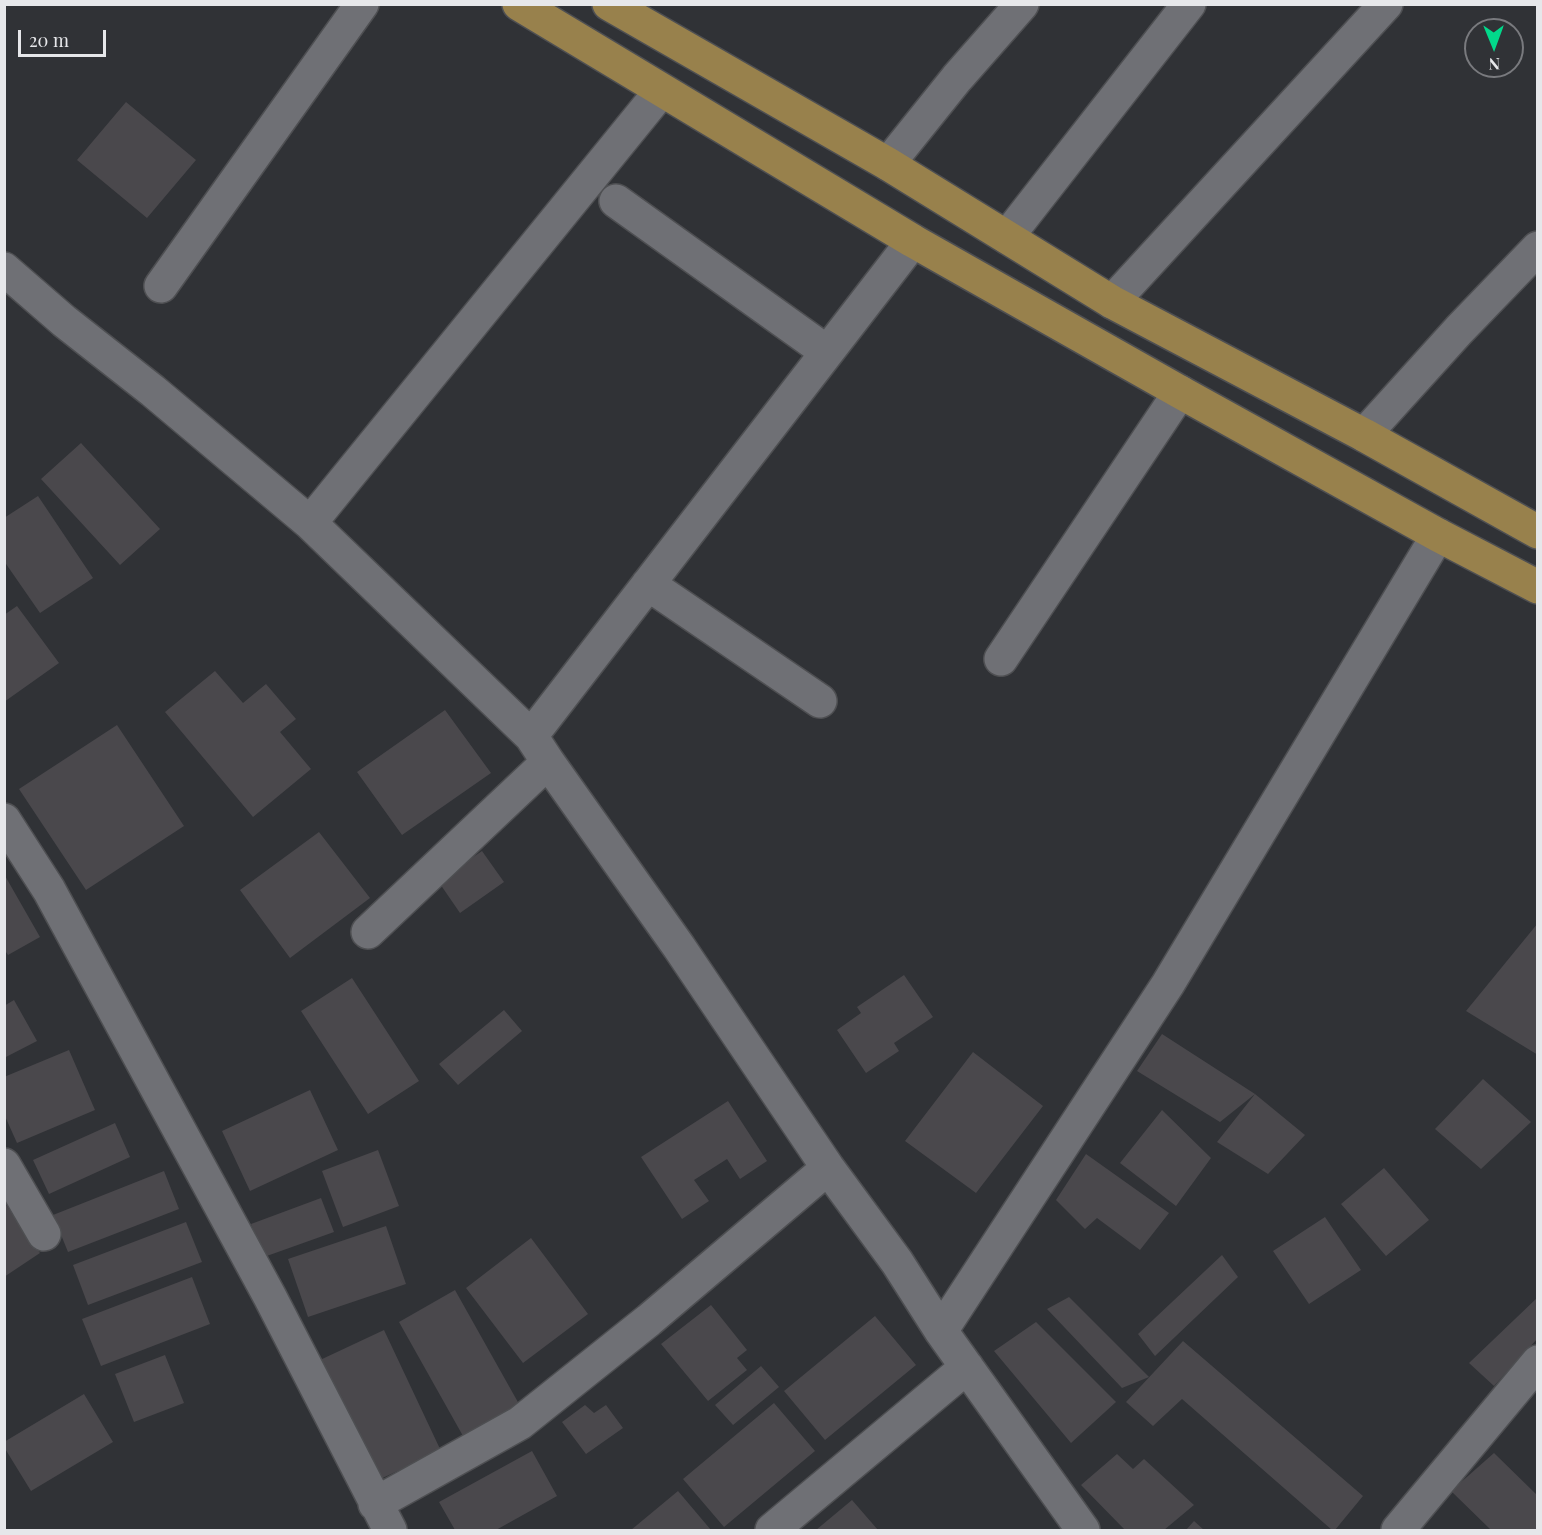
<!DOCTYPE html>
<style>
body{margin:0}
#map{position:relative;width:1542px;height:1535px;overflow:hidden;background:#303236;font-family:"Playfair Display",serif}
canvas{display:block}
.frame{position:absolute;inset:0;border:6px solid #e6e7ea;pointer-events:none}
.north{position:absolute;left:1464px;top:18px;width:60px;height:60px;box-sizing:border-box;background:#303236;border:2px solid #797a7e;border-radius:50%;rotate:179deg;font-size:16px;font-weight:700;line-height:24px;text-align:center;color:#e6e7ea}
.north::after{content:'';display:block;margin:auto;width:21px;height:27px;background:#02d98b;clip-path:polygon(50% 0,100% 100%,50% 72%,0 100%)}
.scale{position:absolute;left:18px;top:30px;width:88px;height:27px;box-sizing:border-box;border:3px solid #e6e7ea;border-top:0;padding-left:8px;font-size:18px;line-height:21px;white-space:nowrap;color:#e6e7ea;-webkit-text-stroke:4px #303236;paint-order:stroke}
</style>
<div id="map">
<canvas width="1542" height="1535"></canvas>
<div class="frame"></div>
<div class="north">N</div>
<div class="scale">20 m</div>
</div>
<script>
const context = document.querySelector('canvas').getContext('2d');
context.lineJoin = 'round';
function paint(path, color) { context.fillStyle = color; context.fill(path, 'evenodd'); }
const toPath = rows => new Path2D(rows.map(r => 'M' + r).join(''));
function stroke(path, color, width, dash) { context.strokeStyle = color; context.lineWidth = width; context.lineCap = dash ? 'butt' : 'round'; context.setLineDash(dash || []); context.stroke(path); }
const building = toPath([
 [126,102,196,160,147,218,77,160],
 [81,443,160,529,120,565,41,479],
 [38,496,93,578,40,613,4,561,4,518],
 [17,606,59,663,4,702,4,615],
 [215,671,243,703,266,684,296,719,280,732,311,769,253,817,165,712],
 [445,710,491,773,402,835,357,772],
 [117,725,184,826,86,890,19,789],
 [319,832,370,898,290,958,240,890],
 [482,851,504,882,460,913,438,881],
 [4,874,40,937,8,955,4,949],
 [1538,923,1538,1055,1466,1011],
 [904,975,933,1017,894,1043,899,1051,866,1073,837,1030,861,1013,857,1007],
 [352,978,419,1081,368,1114,301,1011],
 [14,1000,37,1041,4,1058,4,1006],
 [504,1010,522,1031,458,1085,439,1064],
 [1162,1034,1255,1094,1305,1135,1268,1174,1217,1142,1255,1094,1220,1122,1137,1071],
 [69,1050,95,1110,17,1143,4,1114,4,1077],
 [973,1052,1043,1106,976,1193,905,1141],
 [1483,1079,1531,1122,1481,1169,1435,1129],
 [310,1090,338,1150,250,1191,222,1131],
 [728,1101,767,1161,740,1179,727,1159,694,1180,709,1201,682,1219,641,1157],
 [1162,1110,1211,1158,1176,1206,1120,1163],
 [115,1123,130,1157,49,1194,33,1160],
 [378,1150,399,1206,343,1227,322,1171],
 [1086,1154,1169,1213,1140,1250,1097,1218,1085,1229,1056,1200],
 [1384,1168,1429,1220,1386,1256,1341,1204],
 [164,1171,179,1209,68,1252,53,1215],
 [321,1198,334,1232,264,1257,251,1224],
 [4,1202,40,1253,4,1277],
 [1325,1217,1361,1270,1309,1304,1273,1251],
 [186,1222,202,1262,88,1305,73,1265],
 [386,1226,406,1284,308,1317,288,1259],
 [531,1238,588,1314,523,1363,466,1288],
 [1222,1255,1238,1277,1155,1356,1138,1334],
 [192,1277,210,1324,101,1366,82,1319],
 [455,1290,519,1404,463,1436,399,1322],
 [1069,1297,1149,1377,1122,1388,1047,1309],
 [1538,1297,1538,1338,1494,1386,1469,1363],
 [711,1305,747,1350,737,1358,747,1370,708,1401,661,1344],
 [875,1316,916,1365,825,1440,784,1391],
 [1036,1322,1116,1402,1071,1443,994,1351],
 [384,1330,441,1451,376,1481,320,1360],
 [1183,1341,1363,1496,1335,1530,1332,1530,1182,1399,1153,1426,1126,1402],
 [165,1355,184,1403,134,1422,115,1374],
 [761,1366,779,1387,733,1425,715,1405],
 [84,1394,113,1442,31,1491,4,1447,4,1442],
 [774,1403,815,1451,724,1527,683,1479],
 [585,1405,594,1413,606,1405,623,1428,586,1454,562,1422],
 [532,1451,557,1496,496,1530,455,1530,439,1502],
 [1494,1453,1538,1496,1538,1530,1491,1530,1451,1491],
 [1117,1454,1133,1469,1144,1459,1194,1505,1164,1530,1125,1530,1081,1485],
 [678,1491,711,1530,631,1530],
 [852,1500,878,1530,816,1530],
 [1194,1521,1204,1530,1186,1530]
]);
const minor = toPath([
 [888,164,957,78,1022,4],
 [616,201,827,352],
 [1007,237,1189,4],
 [4,269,64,321,153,391,310,523,531,736,548,762,679,947,828,1168,897,1262,941,1331,1083,1530],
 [161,286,362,4],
 [1112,302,1386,4],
 [1364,435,1459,330,1538,248],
 [310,523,661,91],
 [648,584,820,701],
 [1001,659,1180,392],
 [531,736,913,241],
 [4,820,49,890,270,1297,390,1530],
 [368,932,548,762],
 [4,1165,44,1234],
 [941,1331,1168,984,1438,535],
 [375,1504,520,1423,649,1320,828,1168],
 [772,1530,967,1367],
 [1398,1530,1538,1362]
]);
const major = toPath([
 [519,4,913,241,1180,392,1438,535,1538,587],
 [609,4,888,164,1112,302,1364,435,1538,532]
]);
paint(building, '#4a484c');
stroke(minor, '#4e4f52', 36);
stroke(major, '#4e4f52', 36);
stroke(minor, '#6f7075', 33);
stroke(major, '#98814c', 33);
</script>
